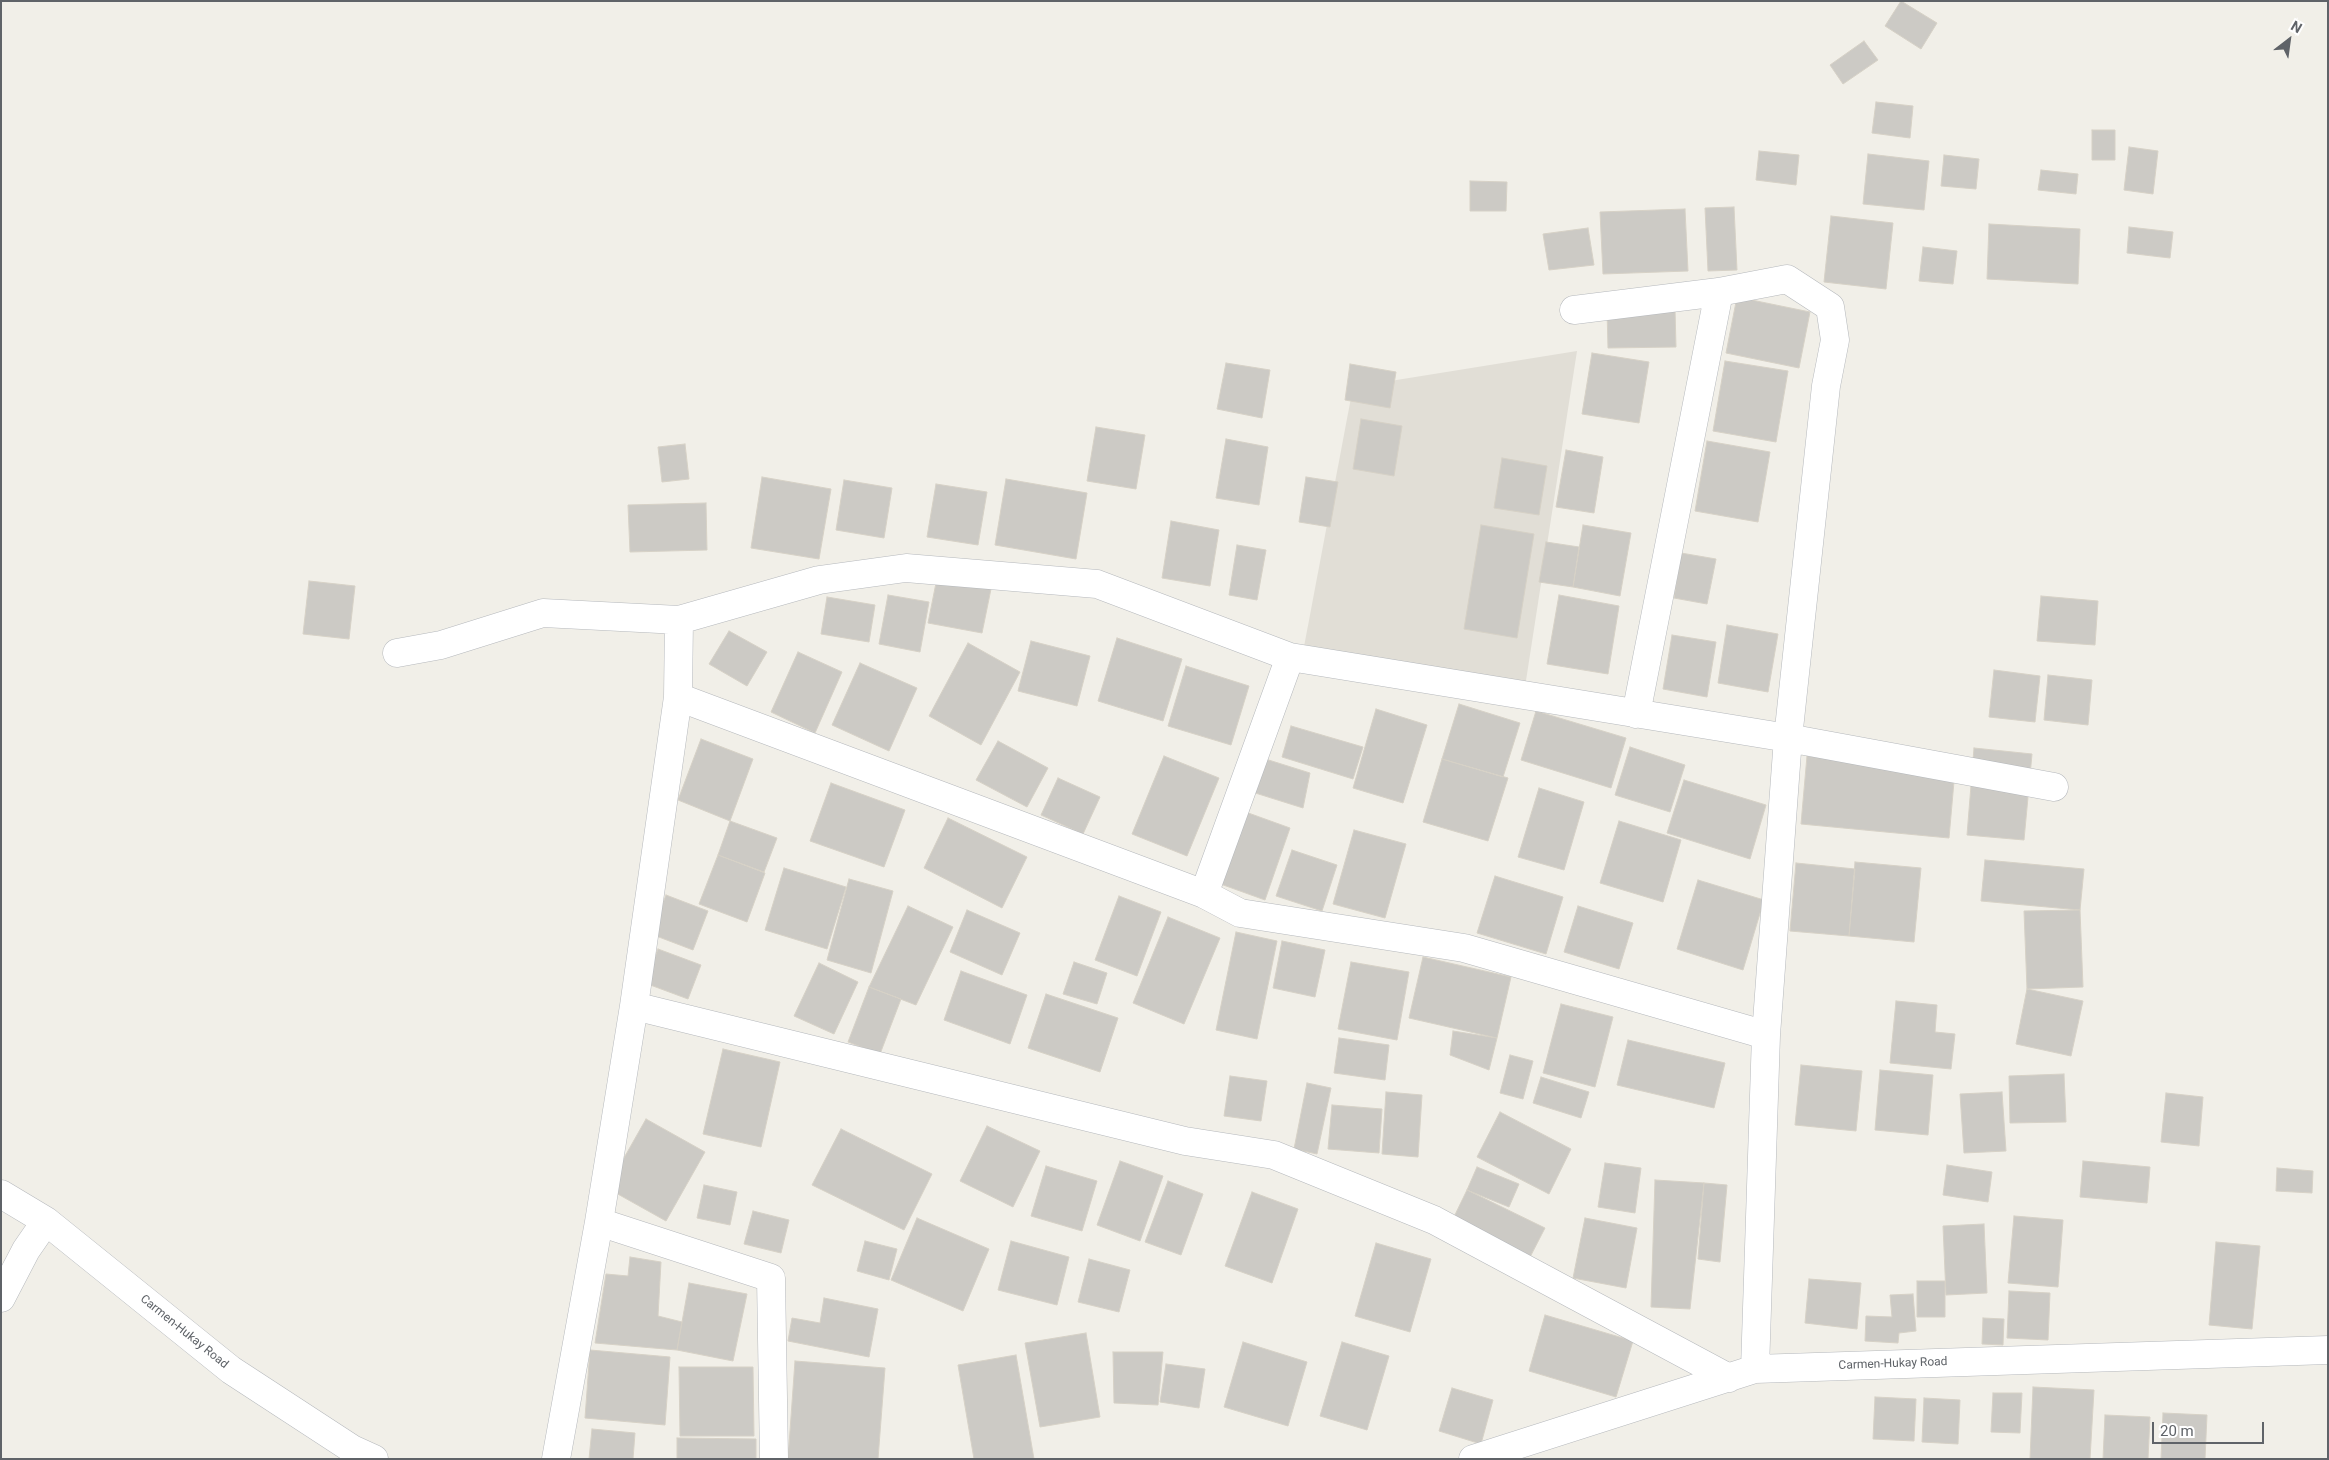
<!DOCTYPE html>
<style>
body{margin:0}
#map{position:relative;width:2329px;height:1460px;overflow:hidden;background:#f1efe8;font-family:Roboto,sans-serif}
canvas{display:block}
.frame{position:absolute;inset:0;border:2px solid #5f6368;pointer-events:none}
.north{position:absolute;left:2264px;top:15px;width:50px;height:50px;-webkit-text-stroke:4px #fff;paint-order:stroke;rotate:30deg;font-size:14px;font-weight:700;line-height:20px;text-align:center;color:#5f6368}
.north::after{content:'';display:block;margin:auto;width:18px;height:22px;background:#5f6368;clip-path:polygon(50% 0,100% 100%,50% 72%,0 100%)}
.scale{position:absolute;left:2152px;top:1422px;width:112px;height:22px;box-sizing:border-box;border:2px solid #5f6368;border-top:0;padding-left:6px;font-size:15px;line-height:18px;white-space:nowrap;color:#5f6368;-webkit-text-stroke:4px #fff;paint-order:stroke}
</style>
<div id="map">
<canvas width="2329" height="1460"></canvas>
<div class="frame"></div>
<div class="north">N</div>
<div class="scale">20 m</div>
</div>
<script>
const context = document.querySelector('canvas').getContext('2d');
context.lineJoin = 'round';
function paint(path, color) { context.fillStyle = color; context.fill(path, 'evenodd'); }
const toPath = rows => new Path2D(rows.map(r => 'M' + r).join(''));
function stroke(path, color, width, dash) { context.strokeStyle = color; context.lineWidth = width; context.lineCap = dash ? 'butt' : 'round'; context.setLineDash(dash || []); context.stroke(path); }
function write(font, color, halo, rows, align = 'center') {
  context.font = font + ' Roboto,sans-serif'; context.lineWidth = 4; context.setLineDash([]); context.textBaseline = 'middle'; context.strokeStyle = halo; context.fillStyle = color; for (const [text, x, y, turn = 0] of rows) {
    context.save(); context.translate(x, y); context.rotate((+turn || 0) * Math.PI / 180); context.textAlign = isNaN(turn) ? turn : align; if (halo) context.strokeText(text, 0, 0); context.fillText(text, 0, 0); context.restore();
  }
}
const education = toPath([
 [1577,351,1525,687,1303,652,1353,387]
]);
const building = toPath([
 [1901,1,1937,23,1921,49,1885,26,1901,1],
 [1864,41,1878,60,1843,84,1830,65,1864,41],
 [1876,102,1913,106,1910,138,1872,133,1876,102],
 [2092,130,2115,130,2115,160,2092,160,2092,130],
 [2129,147,2158,151,2153,194,2124,190,2129,147],
 [1759,151,1799,155,1796,185,1756,180,1759,151],
 [1868,154,1929,161,1924,210,1863,204,1868,154],
 [1944,155,1979,159,1976,189,1941,186,1944,155],
 [2041,170,2078,174,2076,194,2038,190,2041,170],
 [1470,181,1507,182,1506,211,1470,211,1470,181],
 [1734,207,1737,270,1708,271,1705,208,1734,207],
 [1685,209,1688,271,1603,274,1600,212,1685,209],
 [1831,216,1893,223,1886,289,1824,282,1831,216],
 [1989,224,2080,229,2078,284,1987,279,1989,224],
 [2129,227,2173,232,2170,258,2127,253,2129,227],
 [1588,228,1594,265,1549,270,1543,234,1588,228],
 [1923,247,1957,251,1953,284,1919,281,1923,247],
 [1737,297,1810,312,1799,368,1726,353,1737,297],
 [1675,309,1676,347,1608,348,1607,310,1675,309],
 [1592,353,1649,362,1639,423,1582,414,1592,353],
 [1725,361,1788,371,1776,442,1713,431,1725,361],
 [1226,363,1270,370,1262,418,1217,409,1226,363],
 [1350,364,1396,372,1390,408,1345,400,1350,364],
 [1361,419,1402,426,1394,476,1353,469,1361,419],
 [1096,427,1145,435,1136,489,1087,481,1096,427],
 [1226,439,1268,447,1259,505,1216,498,1226,439],
 [1707,441,1770,452,1758,522,1695,511,1707,441],
 [685,444,689,479,662,482,658,447,685,444],
 [1566,450,1603,457,1594,513,1556,507,1566,450],
 [1502,458,1547,466,1539,515,1494,508,1502,458],
 [762,477,831,489,819,559,751,548,762,477],
 [1306,477,1338,482,1330,527,1299,522,1306,477],
 [1006,479,1087,493,1076,559,995,545,1006,479],
 [844,480,892,488,884,538,836,530,844,480],
 [936,484,987,492,978,545,927,537,936,484],
 [706,503,707,550,630,552,628,505,706,503],
 [1171,521,1219,530,1210,586,1162,578,1171,521],
 [1481,525,1534,534,1517,638,1464,629,1481,525],
 [1583,525,1631,533,1620,596,1573,587,1583,525],
 [1546,542,1579,547,1573,587,1539,582,1546,542],
 [1237,545,1266,550,1257,600,1229,595,1237,545],
 [1681,553,1716,559,1707,604,1674,598,1681,553],
 [937,578,991,589,982,633,928,623,937,578],
 [309,581,355,586,349,639,303,634,309,581],
 [888,595,929,602,920,652,879,644,888,595],
 [1559,595,1619,606,1608,674,1547,664,1559,595],
 [2041,596,2098,601,2095,645,2037,641,2041,596],
 [827,597,875,605,869,642,821,634,827,597],
 [1727,625,1778,634,1768,692,1718,683,1727,625],
 [729,631,767,652,747,686,709,664,729,631],
 [1672,635,1716,642,1707,697,1663,689,1672,635],
 [1117,638,1182,659,1163,721,1098,701,1117,638],
 [1031,641,1090,656,1077,706,1018,691,1031,641],
 [968,643,1020,672,981,745,929,716,968,643],
 [798,652,842,672,815,733,771,712,798,652],
 [860,663,917,688,889,751,832,725,860,663],
 [1186,666,1249,686,1231,745,1168,726,1186,666],
 [1994,670,2040,676,2035,722,1989,717,1994,670],
 [2048,675,2092,680,2088,725,2044,720,2048,675],
 [1459,704,1520,723,1503,777,1442,759,1459,704],
 [1376,709,1427,725,1403,803,1353,788,1376,709],
 [1536,711,1626,738,1611,788,1521,760,1536,711],
 [1291,726,1363,747,1353,779,1282,757,1291,726],
 [701,739,753,759,730,821,678,800,701,739],
 [998,741,1048,768,1027,807,976,780,998,741],
 [1630,747,1685,765,1670,812,1615,795,1630,747],
 [1974,748,2032,754,2024,840,1967,835,1974,748],
 [1164,756,1219,778,1187,856,1132,834,1164,756],
 [1807,756,1955,770,1949,838,1801,824,1807,756],
 [1259,757,1310,773,1303,808,1249,791,1259,757],
 [1442,759,1508,778,1488,841,1423,822,1442,759],
 [1058,778,1100,797,1083,834,1041,815,1058,778],
 [1684,780,1766,805,1750,859,1667,833,1684,780],
 [831,783,905,810,884,867,810,841,831,783],
 [1539,788,1584,802,1564,870,1518,857,1539,788],
 [1240,810,1290,828,1265,900,1215,882,1240,810],
 [948,818,1027,857,1002,908,924,868,948,818],
 [730,821,777,838,764,872,718,855,730,821],
 [1619,821,1681,840,1663,902,1600,883,1619,821],
 [1354,830,1406,844,1385,918,1333,904,1354,830],
 [1292,850,1337,865,1322,911,1276,896,1292,850],
 [718,855,765,873,747,922,699,904,718,855],
 [1985,860,2084,869,2080,910,1981,901,1985,860],
 [1855,862,1921,868,1914,942,1849,936,1855,862],
 [1796,863,1855,869,1849,936,1790,931,1796,863],
 [784,868,846,887,827,949,765,930,784,868],
 [1495,876,1563,897,1546,954,1477,933,1495,876],
 [849,879,893,891,871,973,827,960,849,879],
 [1698,880,1764,900,1743,970,1677,949,1698,880],
 [666,895,708,911,693,950,651,934,666,895],
 [1119,896,1161,912,1137,976,1095,960,1119,896],
 [908,906,953,927,916,1005,869,987,908,906],
 [1578,906,1633,923,1619,969,1564,952,1578,906],
 [967,910,1020,933,1002,975,950,952,967,910],
 [2080,910,2083,987,2027,989,2024,911,2080,910],
 [1168,917,1220,938,1184,1024,1133,1003,1168,917],
 [1236,932,1277,941,1257,1039,1216,1030,1236,932],
 [1282,941,1325,950,1315,997,1273,988,1282,941],
 [658,949,701,965,688,999,645,983,658,949],
 [1423,957,1511,977,1497,1038,1409,1018,1423,957],
 [1074,962,1107,973,1097,1004,1063,994,1074,962],
 [1351,962,1409,972,1397,1040,1338,1029,1351,962],
 [819,963,858,982,834,1034,794,1016,819,963],
 [961,971,1027,995,1010,1044,944,1020,961,971],
 [869,987,901,999,880,1054,848,1042,869,987],
 [2027,989,2083,1001,2071,1056,2016,1044,2027,989],
 [1046,994,1118,1018,1100,1072,1028,1048,1046,994],
 [1896,1001,1937,1005,1935,1032,1955,1034,1951,1069,1890,1063,1896,1001],
 [1561,1004,1613,1017,1595,1087,1543,1073,1561,1004],
 [1453,1031,1497,1038,1489,1070,1450,1055,1453,1031],
 [1339,1038,1389,1045,1385,1080,1334,1073,1339,1038],
 [1628,1040,1725,1063,1714,1108,1617,1085,1628,1040],
 [723,1049,780,1062,761,1147,703,1134,723,1049],
 [1510,1055,1533,1061,1523,1099,1500,1093,1510,1055],
 [1801,1065,1862,1071,1856,1131,1795,1125,1801,1065],
 [1880,1070,1933,1075,1928,1135,1875,1130,1880,1070],
 [2064,1074,2066,1122,2010,1123,2009,1076,2064,1074],
 [1230,1076,1267,1081,1261,1121,1224,1116,1230,1076],
 [1541,1077,1589,1092,1581,1118,1533,1103,1541,1077],
 [1307,1083,1331,1088,1317,1154,1294,1149,1307,1083],
 [1386,1092,1422,1095,1418,1157,1382,1154,1386,1092],
 [2002,1092,2006,1151,1964,1153,1960,1094,2002,1092],
 [2166,1093,2203,1097,2199,1146,2161,1142,2166,1093],
 [1332,1105,1382,1109,1379,1153,1328,1149,1332,1105],
 [1500,1112,1571,1149,1549,1194,1477,1157,1500,1112],
 [646,1119,705,1152,666,1221,607,1188,646,1119],
 [987,1126,1040,1151,1013,1207,960,1181,987,1126],
 [841,1129,932,1174,904,1230,812,1185,841,1129],
 [1120,1161,1163,1176,1140,1241,1097,1225,1120,1161],
 [2083,1161,2150,1167,2147,1203,2080,1197,2083,1161],
 [1605,1163,1641,1168,1635,1213,1598,1207,1605,1163],
 [1947,1165,1992,1172,1988,1202,1943,1195,1947,1165],
 [1046,1166,1097,1181,1082,1231,1031,1216,1046,1166],
 [1477,1167,1519,1184,1509,1207,1467,1190,1477,1167],
 [2277,1168,2313,1171,2312,1193,2276,1191,2277,1168],
 [1655,1180,1704,1183,1690,1309,1651,1307,1655,1180],
 [1168,1181,1203,1194,1181,1255,1145,1242,1168,1181],
 [1704,1183,1727,1185,1720,1262,1698,1259,1704,1183],
 [704,1185,737,1192,730,1225,697,1218,704,1185],
 [1467,1190,1545,1228,1528,1261,1451,1223,1467,1190],
 [1252,1192,1298,1209,1272,1283,1225,1266,1252,1192],
 [753,1211,789,1220,781,1253,744,1244,753,1211],
 [2014,1216,2063,1220,2058,1287,2008,1283,2014,1216],
 [917,1218,989,1249,963,1311,891,1280,917,1218],
 [1585,1218,1637,1228,1626,1288,1573,1278,1585,1218],
 [1984,1224,1987,1293,1946,1295,1943,1226,1984,1224],
 [865,1241,897,1249,889,1280,857,1271,865,1241],
 [1011,1241,1069,1257,1057,1305,998,1290,1011,1241],
 [2216,1242,2260,1246,2252,1329,2209,1325,2216,1242],
 [1376,1243,1431,1259,1410,1332,1355,1316,1376,1243],
 [630,1257,661,1262,658,1316,682,1322,677,1350,595,1343,606,1274,628,1276,630,1257],
 [1089,1259,1130,1270,1119,1312,1078,1302,1089,1259],
 [1809,1279,1861,1283,1857,1329,1805,1323,1809,1279],
 [1917,1281,1945,1281,1945,1317,1917,1317,1917,1281],
 [689,1283,747,1294,733,1361,677,1350,689,1283],
 [2009,1291,2050,1293,2048,1340,2007,1338,2009,1291],
 [1913,1294,1916,1331,1899,1333,1898,1343,1865,1341,1866,1316,1892,1317,1890,1295,1913,1294],
 [824,1298,878,1309,869,1357,788,1341,792,1318,820,1323,824,1298],
 [1545,1315,1633,1341,1616,1397,1529,1371,1545,1315],
 [1983,1318,2004,1319,2003,1345,1982,1344,1983,1318],
 [1086,1333,1100,1417,1040,1427,1025,1343,1086,1333],
 [1243,1342,1307,1362,1288,1426,1224,1407,1243,1342],
 [1342,1342,1389,1356,1367,1430,1320,1416,1342,1342],
 [590,1350,670,1357,665,1425,585,1418,590,1350],
 [1113,1352,1163,1352,1158,1405,1114,1403,1113,1352],
 [1016,1355,1034,1459,974,1459,958,1365,1016,1355],
 [795,1361,885,1368,878,1459,788,1459,795,1361],
 [1166,1364,1205,1369,1199,1408,1160,1402,1166,1364],
 [679,1367,753,1367,754,1436,680,1436,679,1367],
 [2033,1387,2094,1390,2090,1459,2030,1459,2033,1387],
 [1452,1388,1493,1400,1481,1444,1439,1431,1452,1388],
 [1993,1393,2022,1393,2020,1433,1991,1432,1993,1393],
 [1875,1397,1916,1399,1914,1441,1873,1439,1875,1397],
 [1924,1398,1960,1400,1958,1444,1922,1442,1924,1398],
 [2163,1413,2207,1415,2205,1459,2161,1459,2163,1413],
 [2105,1415,2150,1417,2148,1459,2103,1459,2105,1415],
 [592,1429,635,1433,633,1459,589,1459,592,1429],
 [677,1438,756,1439,756,1459,677,1459,677,1438]
]);
const minor = toPath([
 [1574,310,1719,292,1787,279,1830,307,1835,340,1826,386,1788,738,1766,1035,1755,1369],
 [397,653,441,645,543,613,679,620],
 [678,697,1204,894,1240,913,1464,948,1766,1035],
 [1636,714,1719,292],
 [1204,894,1290,657],
 [634,1006,1185,1141,1274,1155,1434,1220,1729,1378],
 [1,1194,46,1221,231,1370,352,1449,374,1459],
 [599,1222,771,1278,774,1459],
 [1,1298,26,1250,46,1221],
 [556,1459,599,1222,634,1006,678,697,679,620,819,580,906,568,1097,584,1290,657,1788,738,2054,787],
 [1473,1459,1755,1369,2328,1350]
]);
const streetNames = [
 ["Carmen-Hukay Road",184,1332,39],
 ["Carmen-Hukay Road",1893,1364,-2]
];
paint(education, '#e1ded6');
paint(building, '#cccac5');
stroke(building, '#d6d1c6', 1);
stroke(minor, '#b5b8bc', 29);
stroke(minor, '#fff', 28);
write('12px', '#5f6368', '#fff', streetNames);
</script>
